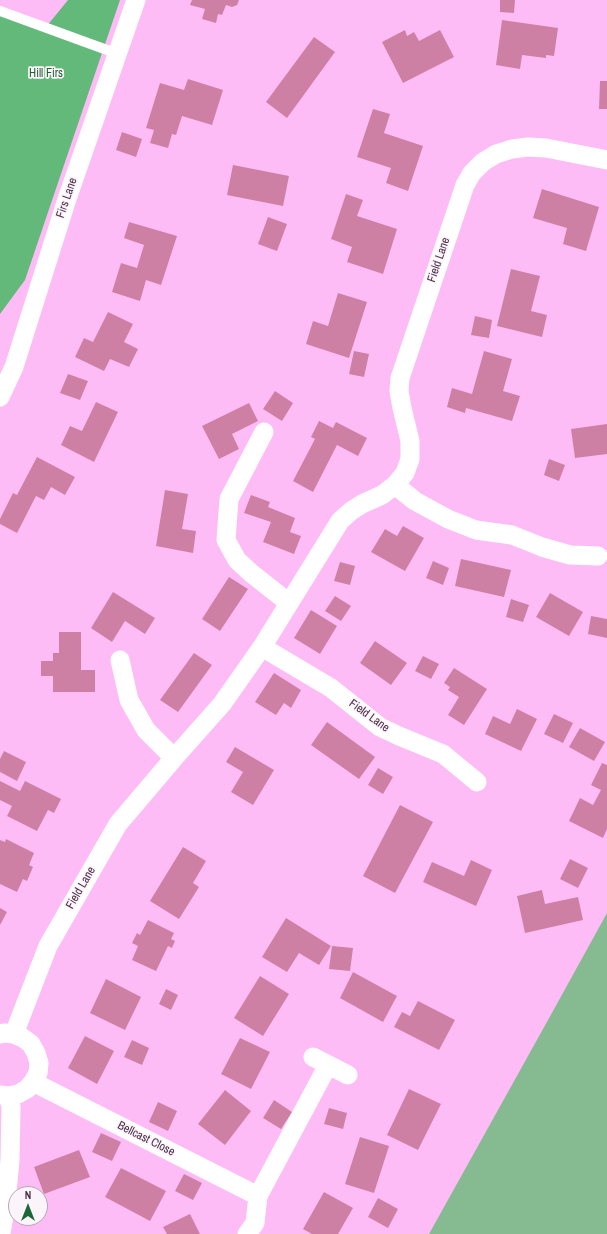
<!DOCTYPE html>
<style>
body{margin:0}
#map{position:relative;width:607px;height:1234px;overflow:hidden;background:#febcf6;font-family:"Archivo Narrow",sans-serif}
canvas{display:block}
.north{position:absolute;left:8px;top:1186px;width:40px;height:40px;box-sizing:border-box;background:#fbf4fa;border:1px solid #b5a6b3;border-radius:50%;rotate:0deg;font-size:11px;font-weight:700;line-height:16px;text-align:center;color:#4b3048}
.north::after{content:'';display:block;margin:auto;width:14px;height:18px;background:#1c6736;clip-path:polygon(50% 0,100% 100%,50% 72%,0 100%)}
</style>
<div id="map">
<canvas width="607" height="1234"></canvas>
<div class="north">N</div>
</div>
<script>
const context = document.querySelector('canvas').getContext('2d');
context.lineJoin = 'round';
function paint(path, color) { context.fillStyle = color; context.fill(path, 'evenodd'); }
const toPath = rows => new Path2D(rows.map(r => 'M' + r).join(''));
function stroke(path, color, width, dash) { context.strokeStyle = color; context.lineWidth = width; context.lineCap = dash ? 'butt' : 'round'; context.setLineDash(dash || []); context.stroke(path); }
function write(font, color, halo, rows, align = 'center') {
  context.font = font + ' "Archivo Narrow",sans-serif'; context.lineWidth = 3.5; context.setLineDash([]); context.textBaseline = 'middle'; context.strokeStyle = halo; context.fillStyle = color; for (const [text, x, y, turn = 0] of rows) {
    context.save(); context.translate(x, y); context.rotate((+turn || 0) * Math.PI / 180); context.textAlign = isNaN(turn) ? turn : align; if (halo) context.strokeText(text, 0, 0); context.fillText(text, 0, 0); context.restore();
  }
}
const green = toPath([
 [607,913,607,1234,429,1234,548,1020]
]);
const forest = toPath([
 [68,0,120,0,25,280,0,314,0,14,46,27]
]);
const building = toPath([
 [192,0,239,0,237,5,232,7,226,5,222,15,218,14,216,23,202,19,205,9,190,5],
 [500,0,515,0,514,13,500,12],
 [502,20,558,28,554,56,546,55,546,58,522,55,520,69,496,65],
 [405,30,407,36,414,32,419,41,440,30,454,57,403,83,382,42],
 [314,37,335,52,287,118,266,102],
 [188,79,223,90,212,125,182,116,176,135,172,134,168,148,150,143,154,130,146,128,160,83,184,90],
 [600,81,607,81,607,109,599,109],
 [373,109,390,114,384,133,423,146,408,191,386,183,391,168,357,157],
 [122,132,142,139,136,157,116,150],
 [233,165,289,176,283,206,227,195],
 [542,189,599,207,586,251,563,244,567,228,533,218],
 [346,194,363,200,357,216,397,229,383,274,347,262,352,247,331,239],
 [268,217,287,224,277,251,258,244],
 [129,222,177,236,161,285,146,280,140,301,112,292,121,263,137,268,144,245,124,238],
 [511,269,540,276,531,311,547,315,542,337,497,326],
 [338,293,367,302,349,358,306,344,313,321,328,326],
 [108,312,133,324,124,342,138,349,129,367,110,359,104,371,75,357,84,338,93,342],
 [475,316,492,320,489,338,471,335],
 [354,351,369,354,364,377,349,374],
 [484,351,512,359,503,391,520,396,512,421,466,408,465,413,447,407,452,388,472,394],
 [68,374,88,381,80,400,60,393],
 [275,391,293,403,282,421,263,409],
 [96,402,118,412,94,462,61,445,70,426,82,431],
 [249,403,258,421,232,434,239,449,219,459,202,426],
 [319,421,333,428,336,422,367,438,358,456,337,445,313,492,293,481,315,439,311,437],
 [607,424,607,454,575,458,571,429],
 [37,457,75,477,65,495,51,487,44,500,36,496,17,533,0,524,0,519,13,493,17,495],
 [549,459,565,465,559,481,544,475],
 [165,490,188,494,182,529,196,531,193,553,156,546],
 [251,495,270,502,268,507,295,518,290,532,301,536,294,554,263,542,271,522,244,513],
 [403,526,424,538,405,571,371,552,385,529,397,536],
 [461,559,511,570,504,597,455,586],
 [433,561,449,568,443,585,426,578],
 [340,562,355,566,350,585,334,581],
 [229,577,248,589,220,631,202,619],
 [113,592,155,618,145,634,125,621,112,642,91,628],
 [550,593,583,612,569,636,536,617],
 [335,596,351,606,341,621,325,611],
 [511,599,529,605,523,622,506,617],
 [311,610,337,626,320,654,294,638],
 [591,616,607,619,607,638,588,634],
 [59,632,81,632,81,670,95,670,95,692,53,692,53,676,41,676,41,661,53,661,53,653,59,653],
 [375,641,407,663,391,685,360,663],
 [194,653,212,665,178,712,160,700],
 [423,656,439,664,431,679,415,671],
 [454,668,487,689,464,725,448,715,459,697,448,690,450,687,444,683],
 [274,673,301,690,291,708,284,703,276,715,255,702],
 [517,709,537,719,521,751,485,734,493,716,510,724],
 [554,714,573,723,563,743,544,734],
 [327,722,375,757,359,779,311,745],
 [580,728,605,742,594,761,569,747],
 [235,747,274,770,253,805,231,792,243,772,226,762],
 [4,751,26,762,17,781,0,772,0,759],
 [602,763,607,765,607,829,603,838,569,821,580,798,593,805,601,790,591,785],
 [378,768,393,777,383,794,368,785],
 [0,781,20,791,25,781,61,799,54,813,48,810,37,831,7,816,12,806,0,800],
 [400,805,433,822,395,893,363,876],
 [6,839,34,853,29,865,33,867,27,881,23,879,17,892,0,884,0,840,5,842],
 [183,847,206,861,193,883,199,887,179,919,150,901],
 [570,859,588,868,578,888,560,879],
 [471,860,492,870,476,906,423,882,432,862,464,876],
 [542,890,545,904,578,897,583,920,525,933,517,896],
 [0,908,7,912,0,925],
 [286,918,331,946,319,965,299,953,287,972,262,957],
 [148,920,174,933,171,939,175,941,172,948,168,946,156,971,132,960,138,946,132,943,137,933,140,935],
 [332,946,353,948,350,971,329,969],
 [353,972,397,996,383,1022,340,998],
 [260,976,289,994,263,1036,234,1018],
 [106,979,141,997,125,1030,90,1013],
 [166,989,178,995,171,1010,159,1004],
 [418,1001,455,1020,439,1050,394,1027,402,1012,410,1016],
 [85,1036,114,1051,97,1084,68,1068],
 [240,1038,270,1052,251,1089,221,1074],
 [132,1040,149,1048,142,1065,124,1057],
 [409,1089,441,1104,418,1150,387,1135],
 [225,1090,251,1111,225,1145,198,1124],
 [274,1100,292,1112,281,1129,263,1118],
 [158,1102,177,1111,168,1131,149,1122],
 [329,1108,347,1113,343,1129,324,1124],
 [101,1133,121,1142,112,1161,92,1152],
 [360,1137,389,1146,374,1193,345,1184],
 [79,1150,90,1177,44,1194,34,1167],
 [121,1168,166,1191,150,1221,105,1197],
 [184,1174,202,1183,193,1200,175,1191],
 [324,1192,353,1208,338,1234,312,1234,303,1229],
 [378,1198,398,1209,388,1228,368,1217],
 [190,1214,200,1234,167,1234,163,1227]
]);
const service = toPath([
 [0,11,118,54]
]);
const minor = toPath([
 [0,397,14,367,67,199,136,0],
 [264,432,229,499,226,540,237,560,251,573,289,603],
 [395,485,415,501,448,519,476,530,512,535,542,547,570,555,598,556],
 [262,647,331,688,380,727,399,736,443,754,477,782],
 [120,660,129,700,146,730,174,758],
 [0,1034,4,1033,14,1034,23,1038,31,1044,36,1053,39,1063,38,1073,33,1082,27,1089,18,1094,9,1096,0,1095],
 [14,1034,48,946,118,824,174,758,222,704,262,647,340,521,351,511,362,504,382,495,395,485,405,473,410,459,410,441,402,408,399,391,400,378,465,185,472,173,483,162,496,154,512,149,528,147,546,148,607,160],
 [313,1057,348,1075],
 [33,1082,258,1196],
 [1,1234,6,1203,10,1160,11,1107,9,1096],
 [247,1234,255,1223,258,1196,328,1065]
]);
const parkNames = [
 ["Hill Firs",46,74]
];
const streetNames = [
 ["Firs Lane",67,198,-71],
 ["Field Lane",439,260,-71],
 ["Field Lane",369,716,36],
 ["Field Lane",81,888,-60],
 ["Bellcast Close",146,1139,27]
];
paint(green, '#86ba91');
paint(forest, '#63b97a');
paint(building, '#ce80a4');
stroke(service, '#fff', 10);
stroke(minor, '#fff', 19);
write('12px', '#205d33', '#fbf4fa', parkNames);
write('12px', '#4b3048', '#fbf4fa', streetNames);
</script>
